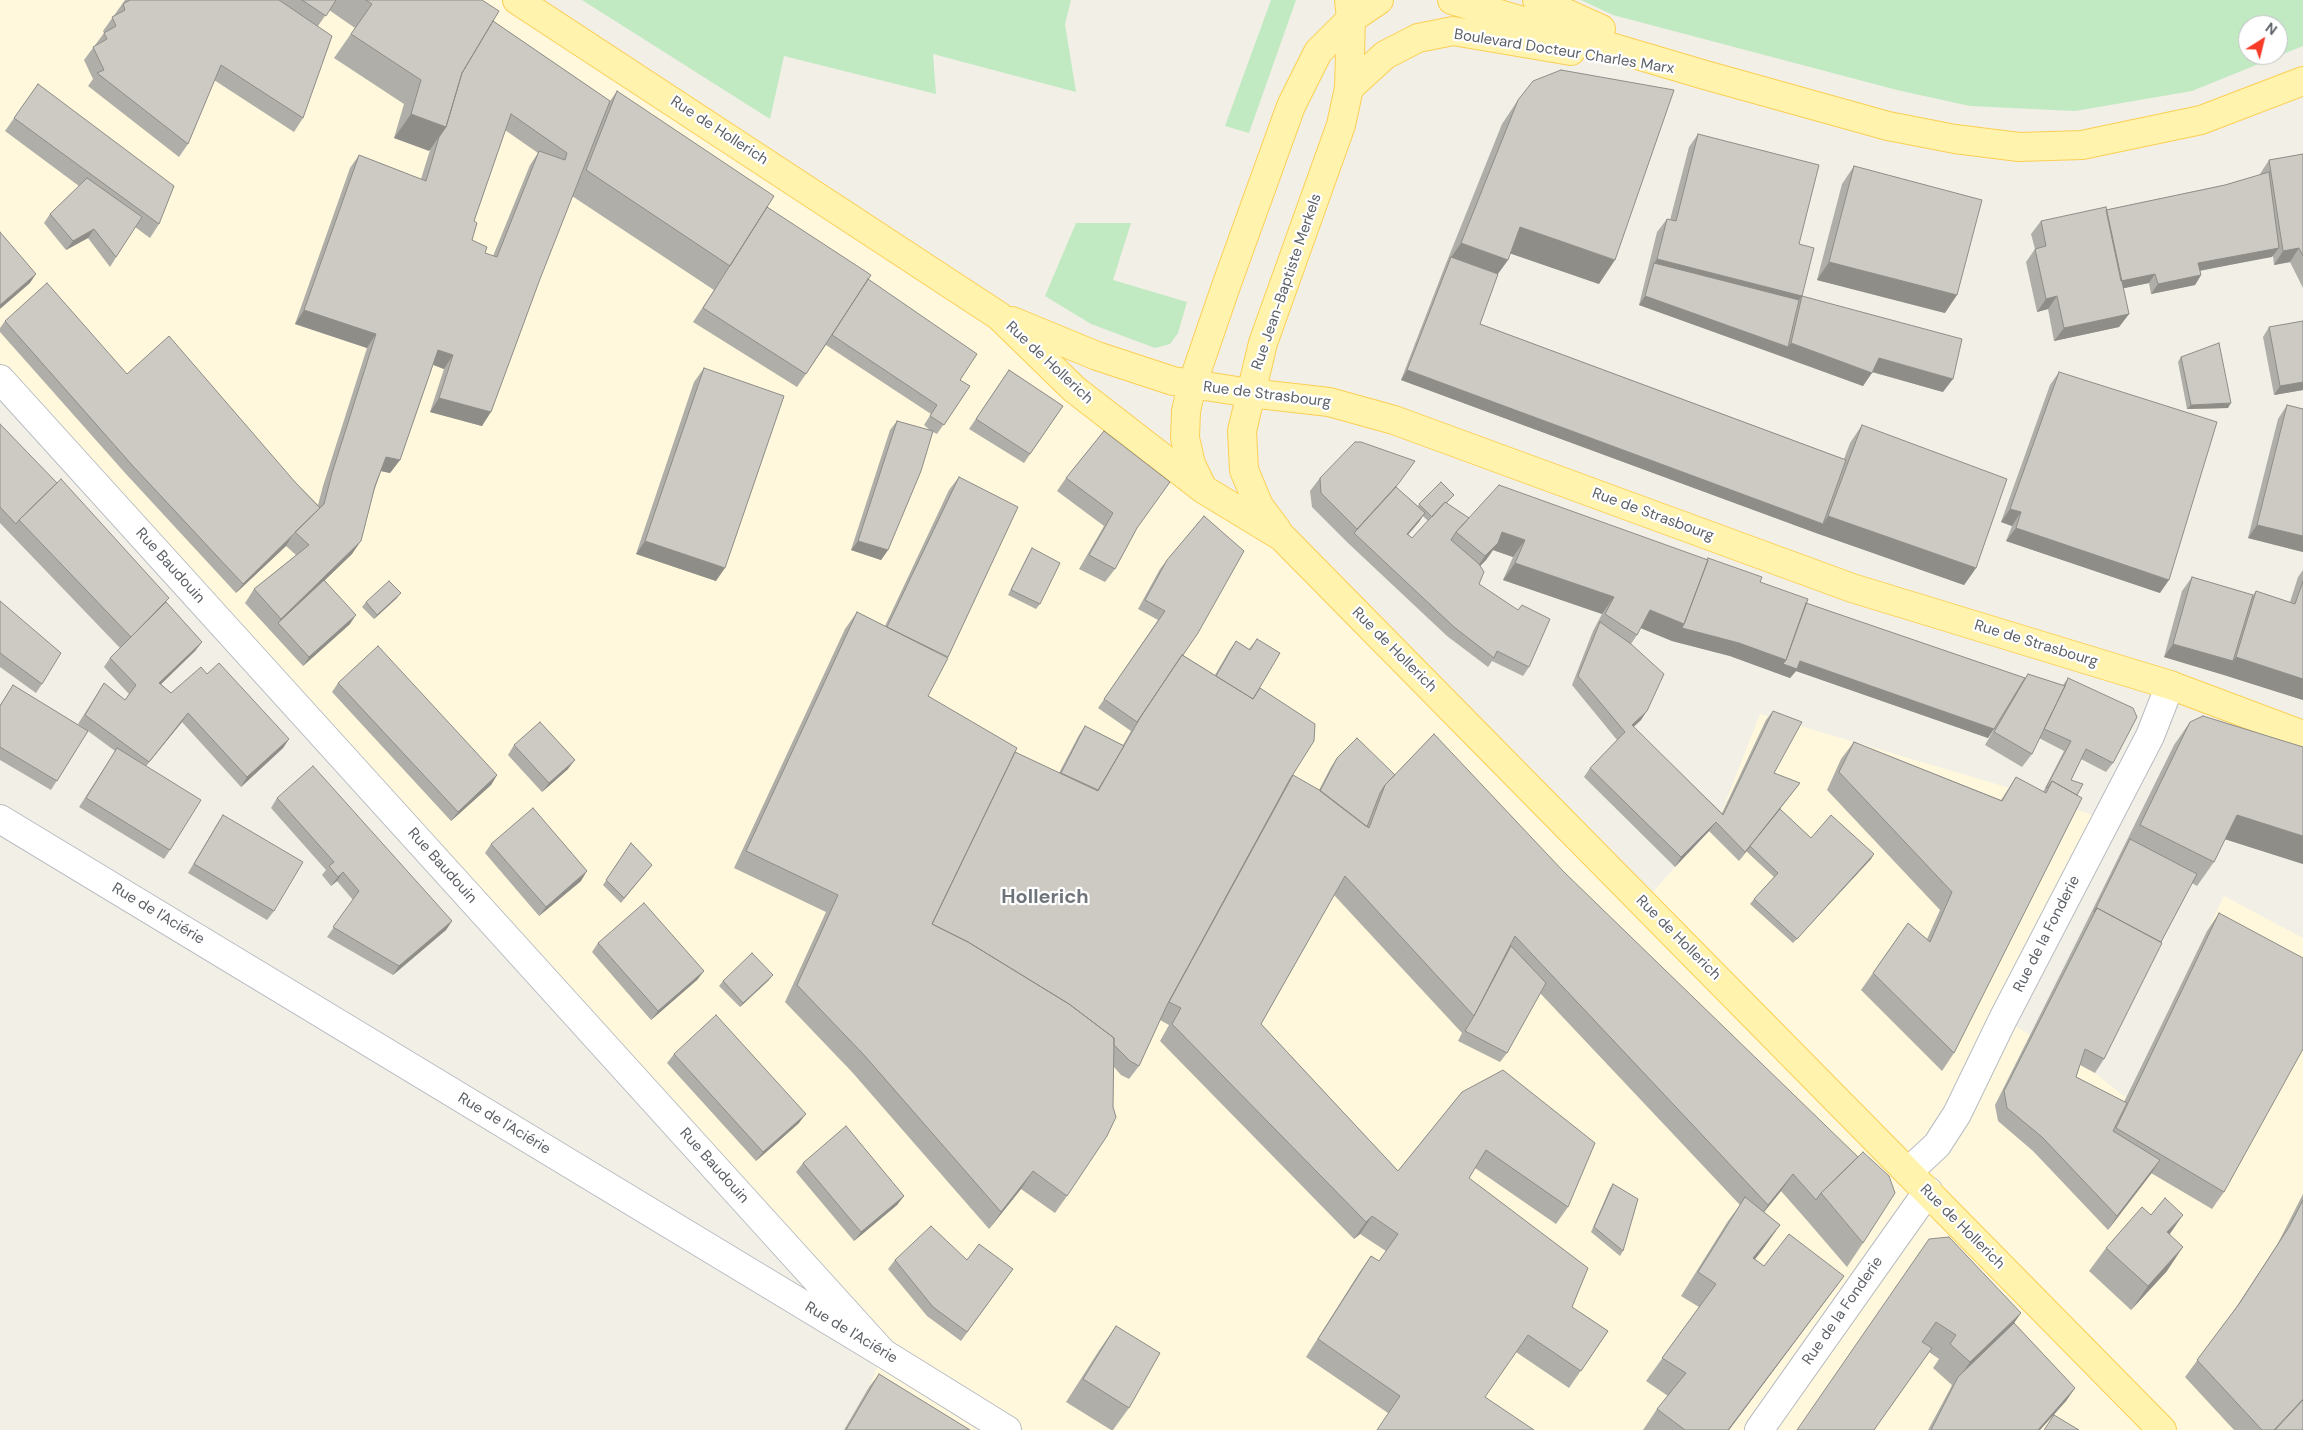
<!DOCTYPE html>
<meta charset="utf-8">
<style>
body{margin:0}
#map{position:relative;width:2303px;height:1430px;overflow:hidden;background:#f1efe6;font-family:"DM Sans",sans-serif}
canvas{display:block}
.north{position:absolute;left:2238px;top:15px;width:50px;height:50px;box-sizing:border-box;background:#fff;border:1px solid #bec0c3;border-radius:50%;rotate:36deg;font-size:14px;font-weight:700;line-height:20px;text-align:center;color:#5d6268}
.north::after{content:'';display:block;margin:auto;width:18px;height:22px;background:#f63a27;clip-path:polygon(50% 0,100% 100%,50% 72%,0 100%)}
</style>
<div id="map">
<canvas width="2303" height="1430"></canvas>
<div class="north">N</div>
</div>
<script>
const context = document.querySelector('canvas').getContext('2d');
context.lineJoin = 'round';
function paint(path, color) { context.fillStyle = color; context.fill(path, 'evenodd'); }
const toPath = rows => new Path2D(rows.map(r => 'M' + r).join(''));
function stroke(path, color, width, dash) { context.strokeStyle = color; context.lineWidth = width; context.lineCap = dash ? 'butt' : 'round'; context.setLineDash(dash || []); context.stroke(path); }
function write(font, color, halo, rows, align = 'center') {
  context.font = font + ' "DM Sans",sans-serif'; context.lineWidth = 4.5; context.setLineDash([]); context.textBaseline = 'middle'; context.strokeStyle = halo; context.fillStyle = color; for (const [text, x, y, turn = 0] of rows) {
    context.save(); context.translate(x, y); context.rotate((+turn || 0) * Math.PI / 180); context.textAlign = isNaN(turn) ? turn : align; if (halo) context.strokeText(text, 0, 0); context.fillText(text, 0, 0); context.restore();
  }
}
const commercial = toPath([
 [0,0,517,0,806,188,1266,528,1643,903,1675,867,1717,824,1760,714,2040,797,2110,821,2003,1019,2095,1073,2126,1098,2224,896,2303,938,2303,1430,844,1430,869,1387,883,1353,0,379]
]);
const green = toPath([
 [582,0,1071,0,1065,24,1076,92,933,54,936,94,784,56,770,119],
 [1271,0,1296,0,1249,133,1225,126],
 [1581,0,2303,0,2303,46,2192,91,2075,111,1970,106,1897,90,1613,15],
 [2248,25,2278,25,2278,55,2248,55],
 [1076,223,1131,223,1113,280,1187,302,1178,333,1170,344,1155,348,1091,324,1045,296]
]);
const minor = toPath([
 [0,379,883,1353],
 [0,819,883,1353,1007,1430],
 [1908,1172,1937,1145,1957,1114,2003,1019,2150,736,2170,685],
 [1759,1430,1928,1191]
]);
const major = toPath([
 [517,0,999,316,1074,389,1203,489,1282,537,2162,1430],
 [1452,0,1705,75,1888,126,1955,139,2019,147,2082,145,2201,120,2303,81],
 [1537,0,1601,29],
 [1349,88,1385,55,1418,38,1453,31,1571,51],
 [1012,321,1097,356,1173,381,1250,393,1329,402,1394,420,1852,588,2170,685,2303,735],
 [1202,487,1191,464,1185,438,1186,411,1192,385,1226,286,1291,106,1318,52,1351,19,1379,0],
 [1277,530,1259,506,1244,470,1242,431,1263,343,1341,125,1349,88,1351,19,1349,0]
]);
const wall = toPath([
 [125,0,482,0,493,21,610,101,617,91,767,207,868,279,960,380,970,386,937,434,933,432,888,550,881,560,851,550,890,430,897,421,931,431,924,425,931,414,826,345,797,387,693,322,714,290,572,196,482,426,430,412,444,369,433,365,400,460,390,473,381,471,352,554,325,580,350,624,303,666,245,603,254,589,296,555,286,546,236,593,126,474,0,332,0,328,5,321,127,374,295,482,318,505,323,486,367,348,295,324,350,168,359,155,421,179,430,150,394,138,404,104,334,58,355,28,329,10,318,26,303,118,294,132,214,80,188,144,179,157,88,86,93,79,84,60,104,33,103,31],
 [505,130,538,153,530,165,493,256,485,253,472,240,474,221],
 [38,84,159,224,150,238,135,227,110,267,88,238,66,250,44,223,50,214,79,186,5,131],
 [1518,100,1599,284,1510,253,1508,260,1498,274,1480,324,1844,459,1850,443,1862,425,1976,568,1964,585,1816,533,1401,380,1445,266,1502,124],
 [1698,134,1799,244,1802,296,1943,392,1872,372,1863,386,1639,305,1657,232,1667,219,1670,220,1689,147],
 [2303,154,2303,288,2290,262,2274,265,2273,256,2200,271,2201,275,2195,285,2151,294,2149,283,2123,288,2129,314,2119,327,2054,341,2048,309,2037,312,2026,262,2035,249,2031,234,2041,221,2106,210,2225,185,2260,175,2260,174,2269,160],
 [1854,166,1945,313,1817,280,1842,184],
 [2269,327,2303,390,2274,395,2263,337],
 [2181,357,2228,408,2187,409,2178,362],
 [704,368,716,581,636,554,694,382],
 [1009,370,1063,406,1024,463,969,429],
 [2059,372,2160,593,2006,541,2012,526,2001,522,2050,385],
 [2287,405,2303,409,2303,552,2248,538,2278,419],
 [0,424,166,602,202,642,195,651,161,684,171,693,207,674,289,739,283,748,241,787,182,722,146,766,170,850,164,859,79,807,115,751,88,731,51,790,0,760,0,705,13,685,85,729,78,724,104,683,125,700,129,694,104,667,110,658,120,648,0,523],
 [1104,431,1136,530,1115,569,1105,582,1079,569,1104,526,1057,491,1066,478],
 [1415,461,1396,487,1418,506,1419,504,1454,495,1447,503,1469,518,1760,582,1806,603,2025,678,2028,674,2063,685,2068,678,2113,763,2106,772,2081,759,2071,780,2077,795,1954,1053,1942,1071,1861,990,1908,923,1927,939,1940,910,1827,790,1841,759,1854,742,2001,800,2016,777,2043,792,2064,751,2039,738,2032,754,2022,767,1985,745,2003,714,1988,738,1796,671,1790,678,1730,656,1672,641,1641,628,1637,635,1631,644,1641,720,1633,727,1722,813,1766,720,1773,711,1774,773,1800,783,1780,809,1811,838,1871,859,1793,943,1750,904,1754,899,1774,877,1746,851,1739,861,1709,831,1675,867,1584,777,1590,768,1617,740,1572,685,1593,631,1602,614,1503,580,1513,557,1493,550,1486,560,1480,566,1479,584,1529,667,1523,676,1492,661,1488,667,1447,636,1348,543,1312,507,1310,491,1320,478],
 [1423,516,1428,521,1412,538,1408,534],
 [959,477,928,696,1015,752,1059,773,1079,735,1085,726,1123,745,1131,731,1098,708,1158,620,1138,609,1160,569,1167,560,1183,655,1215,675,1229,651,1236,641,1249,649,1257,639,1257,692,1290,779,1319,790,1331,767,1337,758,1395,775,1434,734,1863,1243,1847,1267,1804,1217,1781,1191,1764,1212,1780,1225,1755,1259,1764,1266,1844,1276,1827,1299,1729,1430,1643,1430,1657,1409,1668,1396,1646,1381,1699,1307,1681,1296,1728,1221,1740,1205,1540,993,1507,1053,1500,1062,1458,1041,1462,1033,1334,895,1261,1024,1398,1171,1462,1092,1568,1207,1556,1224,1475,1168,1469,1178,1572,1307,1608,1331,1569,1388,1516,1352,1388,1413,1306,1357,1359,1273,1371,1256,1379,1261,1386,1251,1360,1234,1354,1239,1160,1041,1169,1025,1160,1020,1139,1066,1129,1079,1121,1075,1114,1067,1067,1196,1055,1213,1021,1189,989,1229,852,1072,785,1002,826,912,734,868,845,629,857,612,885,626,949,490],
 [1032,548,1040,604,1036,609,1008,595,1029,553],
 [2303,570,2303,700,2224,675,2164,657,2182,591,2192,577,2253,595,2256,591,2290,602,2298,577],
 [397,598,374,619,362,607,366,602],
 [0,601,42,684,36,693,0,667],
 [338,683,497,775,491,785,451,821,332,692],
 [2190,722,2303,864,2225,839,2214,862,2197,886,2192,883,2161,942,2104,1059,2095,1073,2080,1065,2076,1077,2124,1102,2207,931,2219,913,2224,1192,2212,1209,2151,1173,2108,1230,2033,1151,1998,1121,1995,1105,2087,921,2174,745],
 [514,745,568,769,542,792,508,755],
 [277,798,452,921,446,930,393,975,327,937,353,900,337,881,331,886,322,875,326,870,271,808],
 [223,815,274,911,267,920,188,873,217,824],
 [631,843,652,865,621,903,603,885],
 [491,844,581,881,539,916,485,853],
 [598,943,704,971,697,980,651,1020,592,952],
 [769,980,740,1007,719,986,723,981],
 [674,1054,799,1123,756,1161,667,1063],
 [803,1163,904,1196,897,1205,854,1241,796,1172],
 [1613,1184,1623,1251,1620,1256,1591,1232,1610,1188],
 [2303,1194,2303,1430,2234,1430,2185,1377,2233,1312,2277,1245],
 [1929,1239,2021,1313,2014,1323,2075,1388,2066,1401,2040,1430,1928,1430,1949,1391,1952,1385,1933,1368,1939,1359,1929,1352,1874,1430],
 [2106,1248,2167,1271,2131,1310,2089,1271],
 [895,1260,967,1260,1013,1269,961,1341,927,1316,888,1269],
 [1116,1326,1129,1408,1113,1430,1111,1430,1066,1402,1100,1349],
 [879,1374,970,1430,844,1430,869,1387]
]);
const shadedWall = toPath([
 [411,114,446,127,429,151,394,138],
 [1520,227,1615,260,1599,284,1503,251],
 [94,229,88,238,66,250,73,241],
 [1461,243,1508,260,1491,283,1451,257,1445,266],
 [2279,248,2272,257,2192,272,2198,263],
 [2299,248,2290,262,2274,265,2283,251],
 [1657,259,1802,296,1792,310,1654,263],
 [1829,262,1957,295,1945,313,1817,280],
 [36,274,30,283,0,309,0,305],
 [2155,274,2149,283,2111,291,2118,281],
 [2201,275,2195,285,2151,294,2158,284],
 [1645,296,1788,347,1781,356,1639,305],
 [2057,296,2048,309,2037,312,2046,299],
 [304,310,376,334,367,348,295,324],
 [2129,314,2119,327,2054,341,2064,328],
 [1791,343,1872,373,1863,386,1781,356],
 [438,350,453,355,444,369,429,363],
 [1879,358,1953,379,1943,392,1869,371],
 [1407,370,1823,524,1828,516,1976,568,1964,585,1816,533,1401,380],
 [2303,382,2303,390,2274,395,2280,386],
 [439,398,491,412,482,426,430,412],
 [2231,403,2228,408,2187,409,2191,405],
 [386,457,400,460,390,473,376,470],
 [2010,509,2021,512,2012,526,2001,522],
 [1425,513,1419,522,1401,543,1407,534],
 [2257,525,2303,536,2303,552,2248,538],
 [2016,528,2169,580,2160,593,2006,541],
 [1502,532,1525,540,1513,557,1493,550,1486,560,1473,573],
 [292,536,286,546,236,593,243,584],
 [361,541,352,554,279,624,278,623,281,619],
 [645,541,725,568,716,581,636,554],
 [858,541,888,550,881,560,851,550],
 [1515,563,1614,597,1602,614,1503,580],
 [401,593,397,598,374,619,377,615],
 [1650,610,1739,643,1800,661,1994,729,1988,738,1796,671,1790,678,1730,656,1672,641,1638,627],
 [356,615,350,624,303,666,309,657],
 [202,642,195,651,153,692,159,683],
 [2173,644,2233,661,2236,657,2303,679,2303,700,2224,675,2164,657],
 [1647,711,1641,720,1625,735,1632,725],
 [188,713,182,722,142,771,149,762],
 [289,739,283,748,241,787,247,777],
 [575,760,568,769,542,792,549,783],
 [497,775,491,785,451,821,458,812],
 [1800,783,1793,792,1739,861,1745,852],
 [2237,815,2303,836,2303,864,2221,838],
 [1716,822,1709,831,1675,867,1681,857],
 [1874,854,1871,859,1793,943,1797,939],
 [587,871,581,881,539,916,546,907],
 [343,872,337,881,331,886,338,877],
 [452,921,446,930,393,975,399,966],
 [704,971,697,980,651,1020,658,1011],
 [773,975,769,980,740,1007,743,1003],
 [806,1114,799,1123,756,1161,763,1152],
 [2160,1160,2151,1174,2108,1230,2117,1216],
 [1033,1171,1021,1189,989,1229,1001,1212],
 [1793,1174,1781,1191,1756,1222,1768,1205],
 [904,1196,897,1205,854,1241,861,1232],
 [2183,1215,2167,1238,2167,1232],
 [1372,1216,1360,1234,1354,1239,1366,1222],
 [1780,1225,1763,1249,1737,1282,1753,1258],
 [2183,1247,2167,1271,2131,1310,2148,1286],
 [1844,1276,1827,1299,1729,1430,1728,1430],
 [2021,1313,2004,1337,1953,1386,1970,1362],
 [2075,1388,2066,1401,2040,1430,2038,1430]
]);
const building = toPath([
 [130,0,279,0,332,36,303,118,221,65,188,144,97,73,104,70,93,47,107,39,104,33,116,26,112,17,125,10,123,4,130,0],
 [302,0,336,0,326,16,302,0],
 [366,0,482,0,499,11,462,73,446,127,411,114,421,80,351,34,372,4,366,0],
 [493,21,610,101,540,279,491,412,439,398,453,355,438,350,400,460,386,457,375,486,361,541,281,619,254,589,309,545,295,532,324,504,332,473,376,334,304,310,359,155,426,181,439,137,446,127,462,73,493,21],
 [511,114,567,153,565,160,539,151,497,257,485,253,487,247,472,240,477,223,474,221,511,114],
 [1561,70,1674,90,1615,260,1520,227,1508,260,1461,243,1518,100,1533,81,1561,70],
 [38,84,174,186,159,224,14,118,38,84],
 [617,91,774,196,730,266,586,170,617,91],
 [1698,134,1819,165,1799,244,1814,248,1802,296,1657,259,1667,219,1676,221,1698,134],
 [2303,154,2303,256,2299,248,2283,251,2269,160,2303,154],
 [1854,166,1982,200,1957,295,1829,262,1854,166],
 [2269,172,2279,248,2198,263,2201,275,2158,284,2155,274,2121,281,2106,210,2225,185,2269,172],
 [87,178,142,217,116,257,94,229,73,241,50,214,87,178],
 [767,207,871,275,806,374,703,308,767,207],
 [2106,207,2129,314,2064,328,2057,296,2046,299,2035,249,2046,246,2041,221,2106,207],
 [0,232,36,274,0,305,0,232],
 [1451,257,1498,274,1480,324,1846,460,1823,524,1407,370,1451,257],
 [1654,263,1799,300,1788,347,1645,296,1654,263],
 [868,279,977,354,960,380,970,386,944,425,930,416,937,405,832,335,868,279],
 [47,283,127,374,169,336,295,482,320,508,243,584,132,465,5,321,47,283],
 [1802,296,1962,339,1953,379,1879,358,1872,373,1791,343,1802,296],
 [2303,321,2303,382,2280,386,2269,327,2303,321],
 [2219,343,2231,403,2191,405,2181,357,2219,343],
 [704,368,784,396,725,568,645,541,704,368],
 [1009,370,1063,406,1030,454,976,419,1009,370],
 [2059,372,2217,422,2169,580,2016,528,2021,512,2010,509,2059,372],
 [2287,405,2303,409,2303,536,2257,525,2287,405],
 [897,421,933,431,921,471,888,550,858,541,897,421],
 [0,424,57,483,19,520,16,524,0,507,0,424],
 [1862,425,2007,479,1976,568,1828,516,1862,425],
 [1104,431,1170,482,1137,528,1115,569,1089,555,1113,513,1066,478,1104,431],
 [1355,442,1361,442,1415,461,1399,483,1357,529,1321,493,1320,478,1355,442],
 [959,477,1018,507,948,657,887,627,959,477],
 [61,479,169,598,131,637,19,520,61,479],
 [1441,482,1454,495,1446,503,1445,502,1432,517,1419,504,1441,482],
 [1499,485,1708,560,1684,624,1650,610,1637,635,1605,614,1614,597,1515,563,1525,540,1502,532,1498,543,1485,556,1456,532,1499,485],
 [1396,487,1425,513,1407,534,1412,538,1445,502,1469,518,1456,532,1451,540,1479,564,1484,572,1479,584,1518,610,1522,605,1550,619,1529,667,1497,651,1494,658,1454,627,1354,533,1396,487],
 [1204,516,1244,551,1198,633,1183,655,1182,655,1137,722,1104,699,1165,611,1145,600,1167,560,1204,516],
 [1032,548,1060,563,1040,604,1011,590,1032,548],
 [1708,558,1762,577,1760,582,1808,599,1786,660,1739,643,1682,628,1684,624,1708,560,1707,560,1708,558],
 [2192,577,2253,595,2233,661,2173,644,2192,577],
 [324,580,356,615,309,657,278,623,324,580],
 [389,581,401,593,377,615,366,602,389,581],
 [2303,581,2303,679,2236,657,2256,591,2295,604,2303,581],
 [0,601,61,653,42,684,0,653,0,601],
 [166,602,202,642,159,683,171,693,201,667,207,674,219,663,289,739,247,777,188,713,149,762,85,715,104,683,125,700,136,685,110,658,166,602],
 [1806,603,2025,678,1994,729,1800,661,1797,669,1783,664,1786,660,1806,603],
 [857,612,948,658,928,696,1017,748,932,924,968,942,1069,1004,1114,1038,1113,1107,1116,1117,1107,1136,1067,1196,1033,1171,1001,1212,864,1055,797,985,838,895,746,851,857,612],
 [1600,622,1631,644,1664,674,1647,711,1632,725,1723,815,1773,711,1802,722,1774,773,1800,783,1745,852,1716,822,1681,857,1590,768,1625,732,1578,676,1600,622],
 [1257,639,1280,653,1253,699,1216,676,1236,641,1250,650,1257,639],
 [378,646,497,775,458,812,338,683,378,646],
 [1182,655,1253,699,1260,688,1315,724,1314,741,1290,779,1167,1005,1139,1066,1130,1061,1114,1045,1114,1038,1069,1004,968,942,932,924,1015,752,1098,791,1140,718,1182,655],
 [2028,674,2065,686,2032,754,1994,732,2028,674],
 [2068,678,2133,708,2137,717,2113,763,2086,749,2071,780,2083,784,2077,795,2052,781,2047,788,2046,788,2071,741,2044,729,2065,686,2068,678],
 [13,685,88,731,57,781,0,747,0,706,13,685],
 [2203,716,2303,747,2303,836,2237,815,2214,862,2140,825,2190,722,2203,716],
 [540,722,575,760,549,783,514,745,540,722],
 [1085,726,1124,746,1098,790,1061,773,1085,726],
 [1434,734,1564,872,1858,1157,1821,1193,1816,1200,1793,1174,1768,1205,1515,936,1474,1016,1345,876,1261,1024,1398,1171,1462,1092,1503,1070,1595,1143,1568,1207,1486,1150,1469,1178,1588,1268,1572,1307,1608,1331,1581,1371,1528,1335,1485,1397,1534,1430,1377,1430,1400,1396,1318,1339,1371,1256,1379,1261,1398,1234,1372,1216,1366,1222,1172,1024,1181,1008,1169,1002,1293,775,1321,791,1369,828,1385,785,1434,734],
 [1357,738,1395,775,1385,785,1380,793,1367,827,1320,791,1337,758,1357,738],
 [1854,742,2002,801,2016,777,2046,793,2052,781,2082,798,1954,1053,1873,973,1908,923,1930,942,1952,892,1839,772,1854,742],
 [117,748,201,800,170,850,86,798,117,748],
 [313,766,452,921,399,966,333,927,359,891,343,872,338,877,329,866,334,862,277,798,313,766],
 [533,808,587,871,546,907,491,844,533,808],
 [1780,809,1811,838,1831,815,1874,854,1797,939,1754,899,1778,873,1750,846,1780,809],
 [223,815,303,862,274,911,194,864,223,815],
 [2130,839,2197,874,2161,942,2097,908,2094,912,2130,839],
 [631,843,652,865,624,898,606,880,631,843],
 [644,903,704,971,658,1011,598,943,644,903],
 [2097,908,2162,943,2104,1059,2085,1049,2076,1077,2127,1103,2113,1131,2160,1160,2117,1216,2042,1137,2007,1108,2004,1091,2097,908],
 [2219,913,2303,958,2303,1049,2224,1192,2116,1128,2219,913],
 [1511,946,1546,983,1507,1053,1465,1031,1474,1016,1511,946],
 [752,953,773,975,743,1003,723,981,752,953],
 [716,1015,806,1114,763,1152,674,1054,716,1015],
 [846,1126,904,1196,861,1232,803,1163,846,1126],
 [1863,1152,1889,1176,1895,1193,1863,1243,1821,1193,1863,1152],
 [1613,1184,1638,1199,1623,1251,1594,1227,1613,1184],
 [1745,1197,1780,1225,1753,1258,1764,1266,1789,1234,1844,1276,1728,1430,1685,1430,1657,1409,1686,1373,1662,1358,1716,1284,1698,1272,1745,1197],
 [2165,1198,2183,1215,2167,1232,2183,1247,2148,1286,2106,1248,2142,1207,2151,1215,2165,1198],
 [2303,1200,2303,1399,2274,1430,2262,1430,2197,1360,2239,1304,2289,1227,2303,1200],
 [931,1226,967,1260,979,1244,1013,1269,967,1332,933,1307,895,1260,931,1226],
 [1949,1237,2021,1313,1970,1362,1950,1344,1956,1335,1936,1322,1922,1342,1932,1348,1874,1430,1797,1430,1929,1239,1949,1237],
 [2014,1323,2075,1388,2038,1430,1931,1430,1958,1377,2014,1323],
 [1116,1326,1160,1353,1129,1408,1083,1379,1116,1326],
 [879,1374,970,1430,846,1430,879,1374],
 [2303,1400,2303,1430,2275,1430,2303,1400],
 [2054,1415,2079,1430,2044,1430,2054,1415]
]);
const streetNames = [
 ["Boulevard Docteur Charles Marx",1564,52,9],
 ["Rue de Hollerich",719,131,33],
 ["Rue Jean-Baptiste Merkels",1287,282,-71],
 ["Rue de Hollerich",1049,363,43],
 ["Rue de Strasbourg",1267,395,7],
 ["Rue de Strasbourg",1653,515,20],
 ["Rue Baudouin",170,566,48],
 ["Rue de Strasbourg",2036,644,17],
 ["Rue de Hollerich",1394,650,45],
 ["Rue Baudouin",442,866,48],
 ["Rue de l'Aciérie",158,914,31],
 ["Rue de la Fonderie",2047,934,-63],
 ["Rue de Hollerich",1678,938,45],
 ["Rue de l'Aciérie",504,1124,31],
 ["Rue Baudouin",714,1166,48],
 ["Rue de Hollerich",1962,1227,45],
 ["Rue de la Fonderie",1843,1311,-55],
 ["Rue de l'Aciérie",851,1333,31]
];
const districtNames = [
 ["Hollerich",1045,898]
];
paint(commercial, '#fff8dd');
paint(green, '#c1eac2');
stroke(minor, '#b8bcc1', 30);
stroke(major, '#fccf54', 30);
stroke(minor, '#fff', 28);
stroke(major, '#fff3ad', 28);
paint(wall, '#afaea8');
paint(shadedWall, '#8f8d88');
paint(building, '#cccac3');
stroke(building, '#8f8d88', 1);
write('15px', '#5d6268', '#fff', streetNames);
write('bold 20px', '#6e747a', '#fff', districtNames);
</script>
